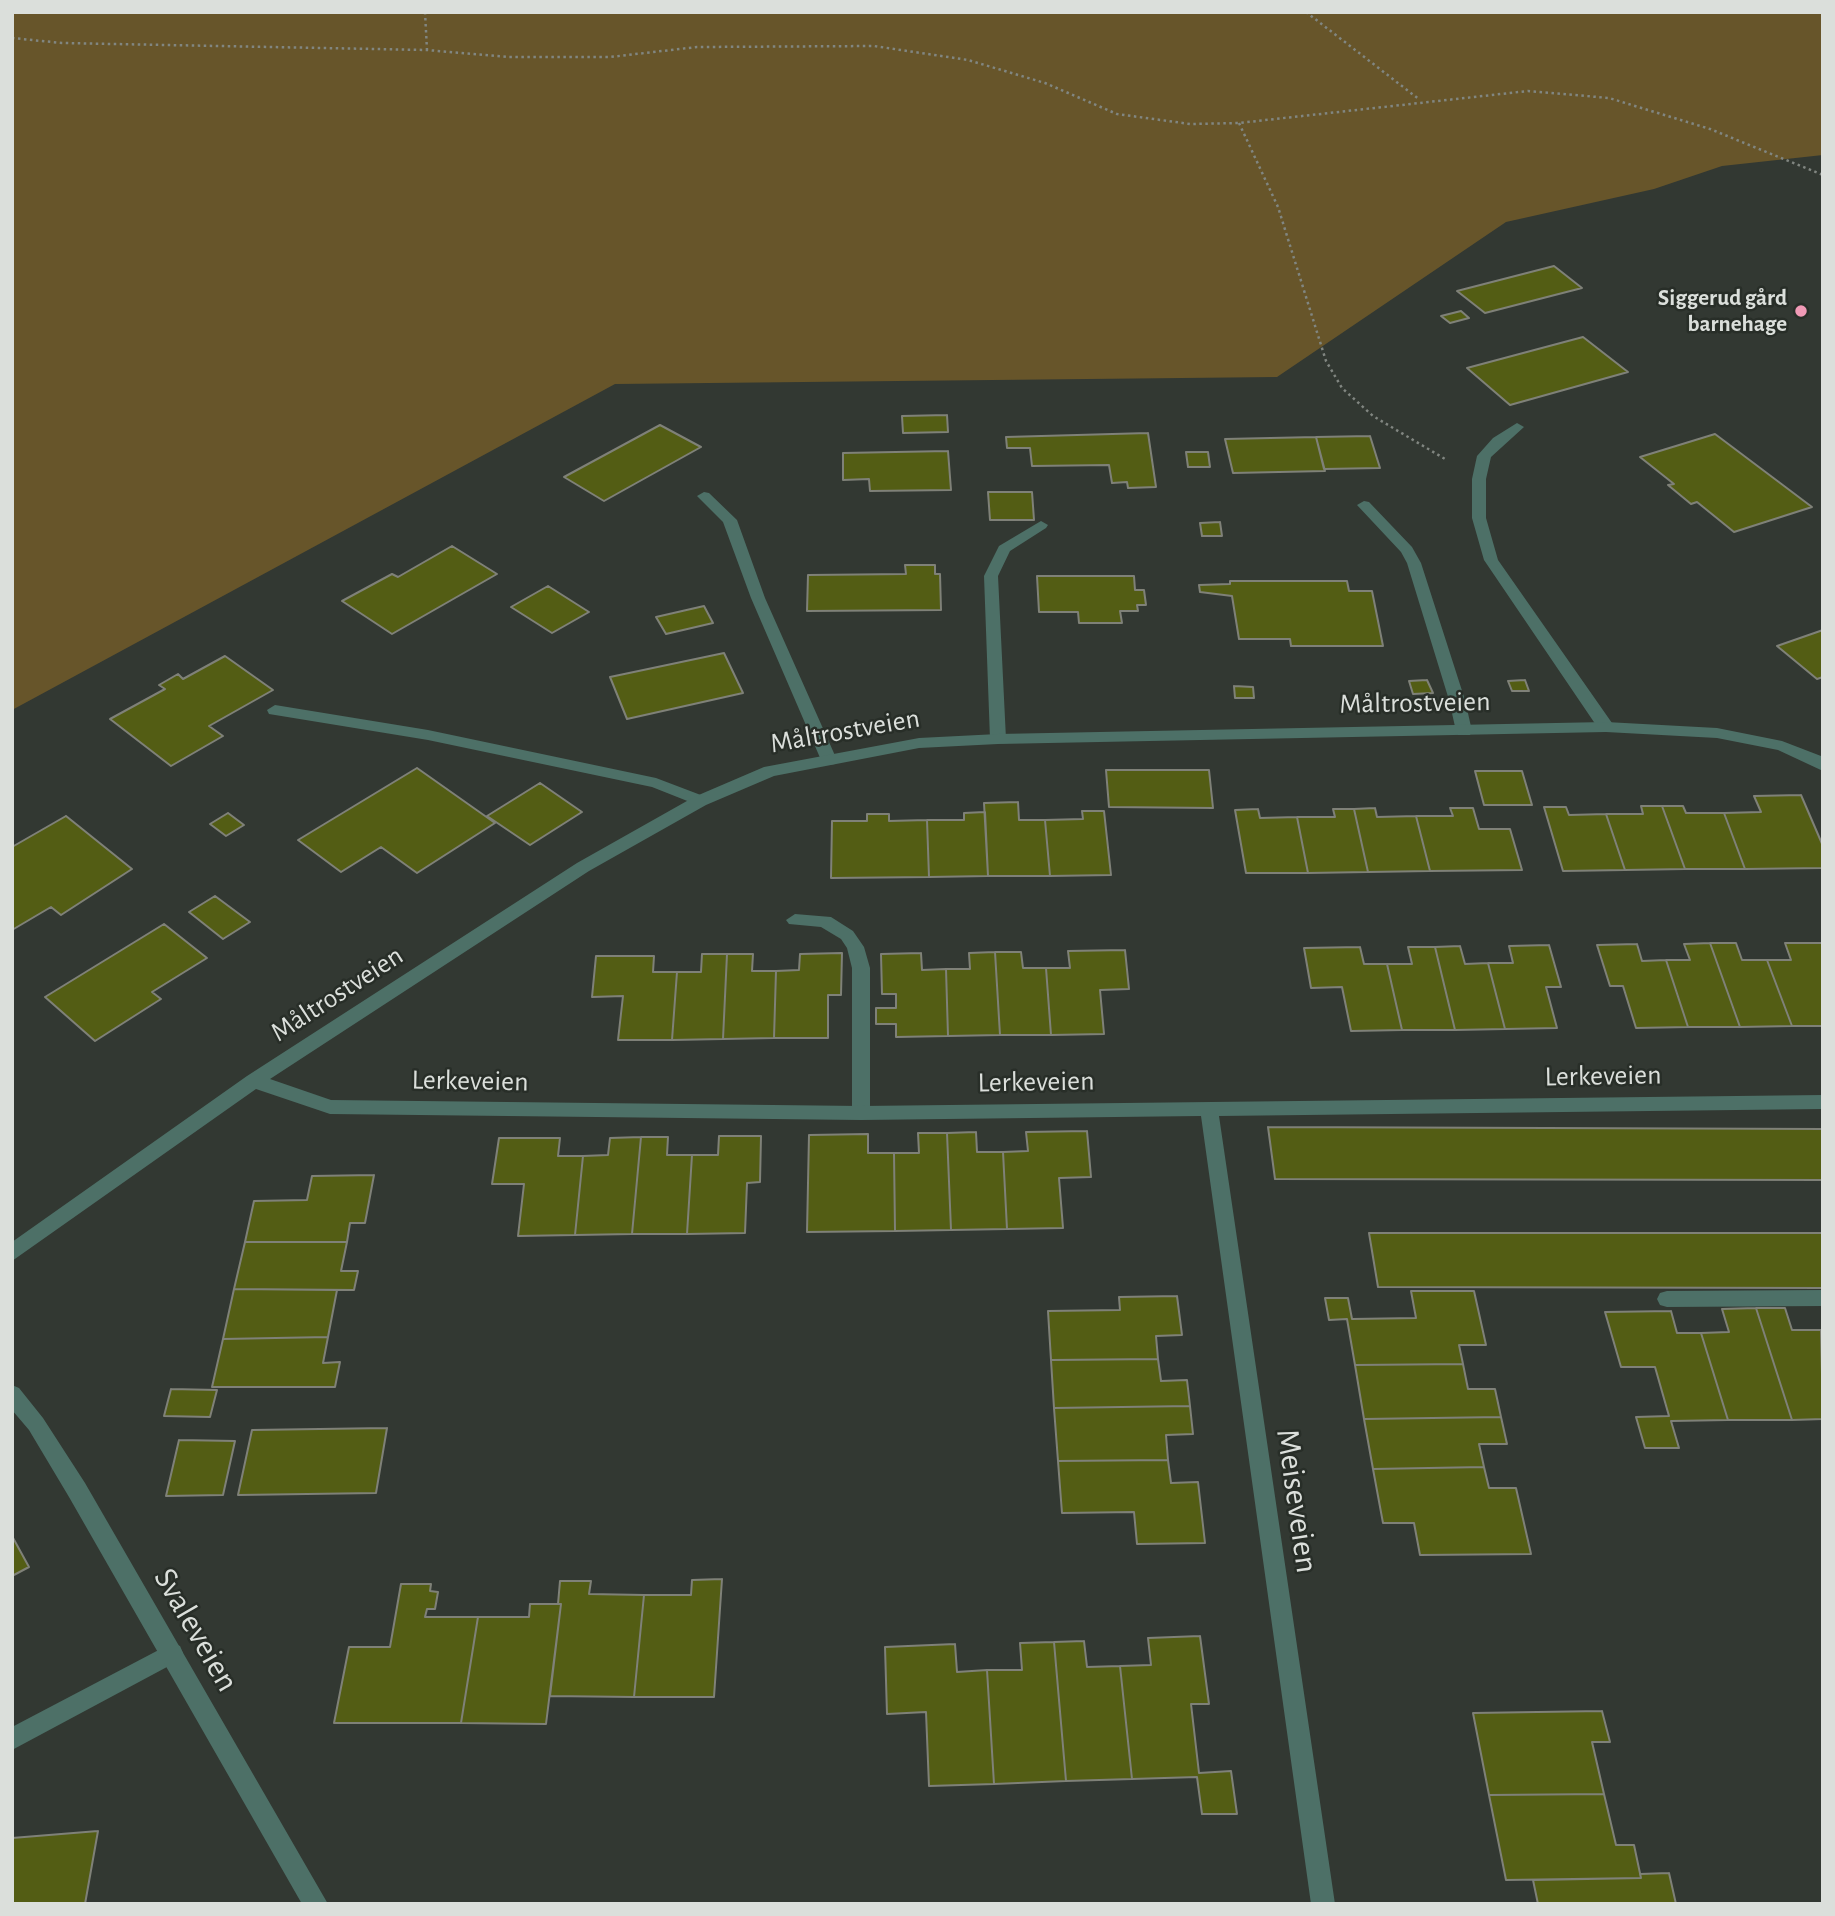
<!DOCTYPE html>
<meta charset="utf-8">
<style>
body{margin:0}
#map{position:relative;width:1835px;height:1916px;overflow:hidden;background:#323832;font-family:"Alegreya Sans",sans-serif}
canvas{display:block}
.frame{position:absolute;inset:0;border:14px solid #dbdfdb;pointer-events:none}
</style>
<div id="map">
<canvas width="1835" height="1916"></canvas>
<div class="frame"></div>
</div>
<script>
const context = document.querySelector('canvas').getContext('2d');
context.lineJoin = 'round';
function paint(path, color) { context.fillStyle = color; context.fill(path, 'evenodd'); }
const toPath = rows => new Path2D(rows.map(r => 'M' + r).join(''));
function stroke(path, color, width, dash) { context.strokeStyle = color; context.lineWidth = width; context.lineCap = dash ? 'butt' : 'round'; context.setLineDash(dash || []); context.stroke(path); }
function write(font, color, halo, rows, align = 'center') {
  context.font = font + ' "Alegreya Sans",sans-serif'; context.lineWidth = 5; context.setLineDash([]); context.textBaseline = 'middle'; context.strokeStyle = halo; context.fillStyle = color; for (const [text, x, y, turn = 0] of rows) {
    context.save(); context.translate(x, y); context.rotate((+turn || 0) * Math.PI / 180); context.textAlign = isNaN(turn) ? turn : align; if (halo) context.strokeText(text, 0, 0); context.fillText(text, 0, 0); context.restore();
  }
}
const green = toPath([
 [12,12,1823,12,1823,155,1722,166,1654,189,1506,222,1277,377,615,384,12,710]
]);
const building = toPath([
 [1554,266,1582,288,1485,313,1457,291,1554,266],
 [1461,311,1469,318,1450,323,1441,316,1461,311],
 [1583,337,1628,372,1510,405,1467,368,1583,337],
 [947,415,948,432,903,433,902,416,947,415],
 [660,425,701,447,604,501,564,477,660,425],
 [1148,433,1156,487,1128,488,1127,482,1112,483,1109,465,1032,466,1030,448,1007,448,1006,437,1148,433],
 [1715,434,1812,507,1734,532,1697,502,1691,504,1668,485,1674,484,1640,457,1715,434],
 [1370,436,1380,468,1324,469,1316,437,1370,436],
 [1316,437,1325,471,1233,473,1225,439,1316,437],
 [948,451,951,490,870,491,869,479,843,480,843,453,948,451],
 [1186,452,1208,452,1210,467,1188,467,1186,452],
 [988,492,1032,492,1034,520,990,520,988,492],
 [1220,522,1222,536,1202,536,1200,523,1220,522],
 [452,546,497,574,392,634,342,601,392,574,398,577,452,546],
 [905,565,935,565,935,574,940,574,941,610,807,611,808,575,906,574,905,565],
 [1037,576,1134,576,1135,590,1144,590,1146,605,1137,605,1138,611,1120,611,1122,623,1079,623,1078,612,1039,612,1037,576],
 [1230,581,1347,581,1349,591,1372,591,1383,646,1291,646,1290,639,1239,639,1232,596,1200,592,1199,585,1230,584,1230,581],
 [548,586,589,612,552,633,511,607,548,586],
 [704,606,713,623,666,634,656,617,704,606],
 [1823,630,1823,677,1817,679,1777,646,1823,630],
 [724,653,743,693,627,719,610,677,724,653],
 [225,656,273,690,209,726,223,736,171,766,110,719,165,689,159,685,178,674,183,679,225,656],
 [1427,680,1433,693,1413,694,1409,681,1427,680],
 [1525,680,1529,691,1512,691,1508,681,1525,680],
 [1234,686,1253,687,1254,698,1235,698,1234,686],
 [417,768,495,823,417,873,381,847,341,872,298,840,417,768],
 [1106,770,1209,770,1213,808,1109,807,1106,770],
 [1475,771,1522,771,1532,805,1484,805,1475,771],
 [540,783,582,812,530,845,487,816,540,783],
 [1801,795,1823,846,1823,868,1745,869,1724,813,1761,812,1754,796,1801,795],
 [1018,802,1019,820,1045,820,1050,876,988,876,984,803,1018,802],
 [1641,806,1662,806,1685,869,1625,870,1606,814,1643,814,1641,806],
 [1662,806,1683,806,1686,813,1724,813,1745,869,1685,869,1662,806],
 [1544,807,1566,807,1569,815,1606,814,1625,870,1563,871,1544,807],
 [1375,808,1377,817,1416,816,1430,871,1368,872,1354,809,1375,808],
 [1450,808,1473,808,1479,829,1510,829,1522,870,1430,871,1416,816,1453,816,1450,808],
 [1258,809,1260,818,1297,817,1308,873,1246,873,1235,810,1258,809],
 [1333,809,1354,809,1368,872,1308,873,1297,817,1335,817,1333,809],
 [1082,811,1104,811,1111,875,1050,876,1045,820,1083,819,1082,811],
 [985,812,988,876,929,877,927,820,964,820,964,813,985,812],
 [228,813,244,825,226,836,210,824,228,813],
 [867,814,889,814,889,821,927,820,929,877,831,878,832,821,867,821,867,814],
 [66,816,132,869,61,915,51,907,12,930,12,847,66,816],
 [215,896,250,922,223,939,189,912,215,896],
 [164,924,207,958,152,992,161,999,95,1041,45,997,164,924],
 [1710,943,1736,943,1742,960,1767,960,1792,1026,1740,1027,1710,943],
 [1710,943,1740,1027,1688,1027,1666,960,1690,960,1684,944,1710,943],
 [1785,943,1823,943,1823,1026,1792,1026,1767,960,1791,960,1785,943],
 [1637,944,1642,961,1666,960,1688,1027,1636,1028,1623,986,1610,986,1597,945,1637,944],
 [1549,945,1561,987,1546,987,1557,1028,1505,1029,1488,963,1513,963,1509,946,1549,945],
 [1460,946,1465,964,1488,963,1505,1029,1455,1030,1435,947,1460,946],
 [1360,947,1364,964,1387,964,1402,1030,1351,1031,1342,987,1311,988,1304,948,1360,947],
 [1408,947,1435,947,1455,1030,1402,1030,1387,964,1412,964,1408,947],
 [1125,950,1129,989,1100,990,1104,1034,1051,1035,1046,968,1070,968,1068,951,1125,950],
 [995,952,1000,1035,948,1036,946,969,970,969,969,953,995,952],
 [995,952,1021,952,1023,968,1046,968,1051,1035,1000,1035,995,952],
 [842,953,841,995,828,995,828,1038,774,1038,776,971,799,970,800,954,842,953],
 [921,953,922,970,946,969,948,1036,896,1037,896,1024,876,1024,876,1008,896,1008,896,994,882,994,881,954,921,953],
 [702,954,727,954,723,1039,672,1040,677,972,701,972,702,954],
 [727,954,753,954,752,971,776,971,774,1038,723,1039,727,954],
 [596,956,654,956,653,972,677,972,672,1040,618,1040,623,996,592,997,596,956],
 [1268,1127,1823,1129,1823,1180,1275,1179,1268,1127],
 [1087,1131,1091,1177,1059,1178,1063,1228,1007,1229,1003,1152,1028,1151,1026,1132,1087,1131],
 [976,1132,977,1152,1003,1152,1007,1229,951,1230,947,1133,976,1132],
 [918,1133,947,1133,951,1230,895,1231,894,1153,919,1153,918,1133],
 [868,1134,868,1153,894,1153,895,1231,807,1232,809,1135,868,1134],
 [719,1136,761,1136,760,1182,747,1183,745,1233,687,1234,692,1155,718,1155,719,1136],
 [641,1137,668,1137,667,1155,692,1155,687,1234,632,1234,641,1137],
 [641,1137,632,1234,575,1235,583,1156,608,1155,610,1138,641,1137],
 [499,1138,560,1138,558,1156,583,1156,575,1235,518,1236,524,1184,492,1184,499,1138],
 [374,1175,365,1223,350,1223,347,1242,245,1242,254,1201,307,1200,312,1176,374,1175],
 [1369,1233,1823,1233,1823,1288,1378,1287,1369,1233],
 [245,1242,347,1242,341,1271,358,1271,354,1290,234,1289,245,1242],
 [234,1289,337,1290,328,1337,223,1339,234,1289],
 [1411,1291,1474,1291,1486,1345,1459,1345,1463,1364,1355,1365,1347,1319,1329,1320,1325,1298,1348,1298,1352,1319,1416,1318,1411,1291],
 [1177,1296,1182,1335,1156,1336,1158,1359,1051,1360,1048,1311,1120,1310,1119,1297,1177,1296],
 [1756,1308,1792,1420,1728,1420,1701,1333,1729,1332,1722,1309,1756,1308],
 [1756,1308,1785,1308,1792,1330,1821,1330,1823,1419,1792,1420,1756,1308],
 [1671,1311,1677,1333,1701,1333,1728,1420,1671,1421,1679,1448,1645,1448,1636,1417,1669,1416,1655,1367,1621,1367,1605,1312,1671,1311],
 [328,1337,323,1363,340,1362,335,1387,212,1387,223,1339,328,1337],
 [1158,1359,1161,1381,1187,1380,1190,1406,1054,1408,1051,1360,1158,1359],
 [1463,1364,1468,1389,1495,1389,1501,1417,1364,1419,1355,1365,1463,1364],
 [171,1389,217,1390,210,1417,164,1416,171,1389],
 [1190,1406,1193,1434,1166,1435,1168,1460,1058,1461,1054,1408,1190,1406],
 [1501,1417,1507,1444,1479,1444,1484,1467,1373,1469,1364,1419,1501,1417],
 [387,1428,376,1493,238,1495,252,1430,387,1428],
 [179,1440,235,1441,223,1495,166,1496,179,1440],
 [1168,1460,1171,1483,1198,1482,1205,1543,1137,1544,1134,1512,1062,1513,1058,1461,1168,1460],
 [1484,1467,1489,1488,1516,1488,1531,1554,1420,1555,1414,1523,1383,1523,1373,1469,1484,1467],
 [12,1536,29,1567,12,1576,12,1536],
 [722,1579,714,1697,634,1697,644,1595,691,1595,692,1580,722,1579],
 [560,1581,591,1581,589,1594,644,1595,634,1697,550,1696,561,1604,558,1604,560,1581],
 [401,1584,431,1584,430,1591,438,1592,435,1609,427,1609,425,1617,478,1617,461,1723,334,1723,349,1647,390,1647,401,1584],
 [530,1604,561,1604,546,1724,461,1723,478,1617,529,1617,530,1604],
 [1200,1636,1209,1704,1191,1704,1199,1773,1231,1771,1237,1814,1202,1814,1197,1777,1132,1779,1120,1666,1151,1665,1148,1638,1200,1636],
 [1084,1641,1087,1667,1120,1666,1132,1779,1066,1781,1054,1642,1084,1641],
 [1054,1642,1066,1781,994,1784,987,1670,1022,1670,1020,1643,1054,1642],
 [955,1644,957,1672,987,1670,994,1784,929,1786,926,1712,887,1714,885,1647,955,1644],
 [1602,1711,1610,1742,1592,1742,1604,1794,1489,1795,1473,1713,1602,1711],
 [1604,1794,1616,1845,1634,1845,1641,1878,1506,1880,1489,1795,1604,1794],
 [98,1831,85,1904,12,1904,12,1838,98,1831],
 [1669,1873,1676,1904,1538,1904,1533,1880,1641,1878,1640,1874,1669,1873]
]);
const path = toPath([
 [425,12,427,50],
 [1306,12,1420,100],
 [12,38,62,43,427,50,508,57,610,57,697,47,874,46,968,60,1045,83,1117,114,1190,124,1239,123,1528,91,1609,98,1710,129,1823,175],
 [1239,123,1278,207,1326,361,1342,388,1373,416,1445,459]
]);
const lane = toPath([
 [1517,423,1524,427,1491,457,1486,479,1486,518,1498,560,1612,723,1614,727,1612,731,1600,731,1484,560,1472,518,1472,479,1477,456,1493,438,1517,423],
 [704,492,709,493,737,520,765,598,837,760,835,764,829,765,821,760,751,598,723,522,697,496,704,492],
 [1364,501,1369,502,1412,547,1421,563,1465,700,1472,731,1470,735,1458,735,1456,731,1449,700,1407,563,1401,552,1357,505,1364,501],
 [1041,521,1048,525,1046,528,1010,551,998,576,1006,739,998,744,990,739,984,576,999,546,1041,521],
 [275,705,428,730,656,778,706,797,708,801,700,806,652,787,428,740,269,714,267,710,275,705],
 [795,914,831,917,853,931,864,947,870,968,870,1113,868,1118,861,1120,854,1118,852,1113,852,968,847,948,841,939,821,927,789,924,786,920,795,914],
 [1823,1290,1823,1306,1667,1307,1660,1305,1657,1299,1660,1293,1667,1291,1823,1290],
 [172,1643,180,1646,183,1653,180,1660,12,1750,12,1727,172,1643]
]);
const street = toPath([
 [1606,722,1717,728,1782,741,1821,756,1823,771,1778,750,1717,738,1606,732,998,744,919,748,774,776,706,805,589,871,270,1079,331,1100,861,1106,1823,1095,1823,1109,1219,1116,1335,1904,1311,1904,1201,1116,861,1120,330,1114,256,1089,12,1261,12,1242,247,1076,577,863,694,797,764,767,919,738,998,734,1606,722],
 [12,1385,19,1388,43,1418,85,1483,328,1904,302,1904,69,1497,29,1430,12,1410,12,1385]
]);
const markers = [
 [1801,311,7,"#f09ab6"]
];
const farPoinames = [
 ["Siggerud gård",1787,298],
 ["barnehage",1787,324]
];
const streetNames = [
 ["Måltrostveien",1415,703,-1],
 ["Måltrostveien",845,731,-10],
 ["Måltrostveien",337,994,-33],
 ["Lerkeveien",1603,1076,-1],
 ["Lerkeveien",470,1081,1],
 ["Lerkeveien",1036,1082,-1]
];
const nearStreetnames = [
 ["Meiseveien",1297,1501,82],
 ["Svaleveien",196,1630,60]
];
paint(green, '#67552a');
paint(building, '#535d14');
stroke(building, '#7f8178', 2);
stroke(path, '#818681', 2.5, [2.5, 3.5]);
paint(lane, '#4d7067');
paint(street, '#4d7067');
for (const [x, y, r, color] of markers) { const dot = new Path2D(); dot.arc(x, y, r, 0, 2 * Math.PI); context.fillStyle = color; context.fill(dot); stroke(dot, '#282e28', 2.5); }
write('bold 23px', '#dbdfdb', '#282e28', farPoinames, 'right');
write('28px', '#dbdfdb', '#282e28', streetNames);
write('33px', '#dbdfdb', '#282e28', nearStreetnames);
</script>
